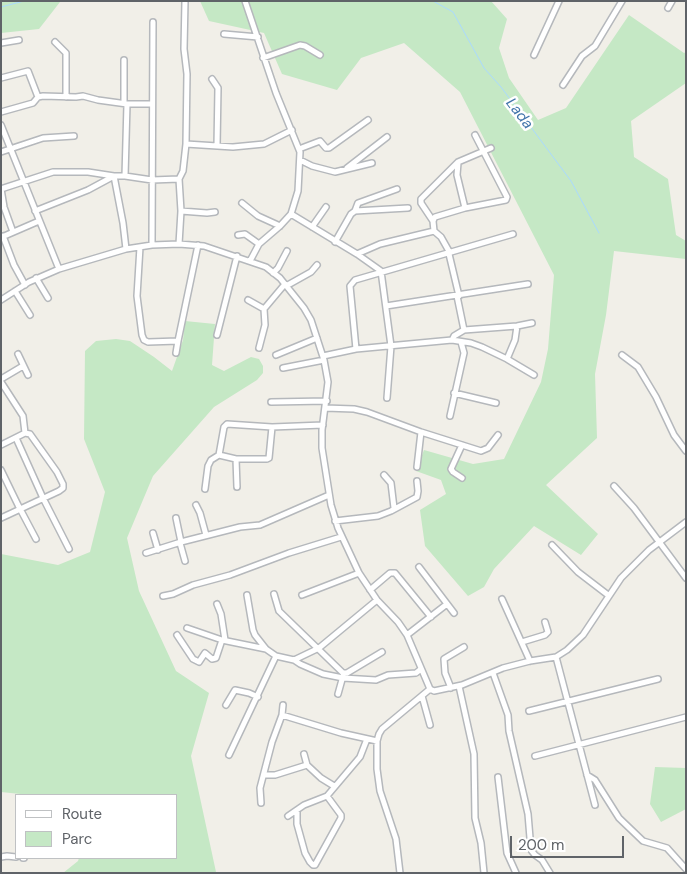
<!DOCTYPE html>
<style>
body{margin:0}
#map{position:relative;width:687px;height:874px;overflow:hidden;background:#f1efe8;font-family:"DM Sans",sans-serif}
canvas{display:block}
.frame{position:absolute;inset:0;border:2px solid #5f6368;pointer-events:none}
.legend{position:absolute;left:15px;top:794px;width:162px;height:65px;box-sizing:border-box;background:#fff;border:1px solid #bfc1c3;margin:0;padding:6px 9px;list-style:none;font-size:15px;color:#5f6368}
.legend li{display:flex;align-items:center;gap:10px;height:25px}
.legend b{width:25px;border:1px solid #bfc1c3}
.scale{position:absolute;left:510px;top:836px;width:114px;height:22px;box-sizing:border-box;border:2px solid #5f6368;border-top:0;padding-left:6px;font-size:15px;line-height:18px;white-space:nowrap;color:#5f6368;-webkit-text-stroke:4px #fff;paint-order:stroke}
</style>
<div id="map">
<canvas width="687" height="874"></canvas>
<div class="frame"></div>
<ul class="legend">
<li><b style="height:6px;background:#fff"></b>Route</li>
<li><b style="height:14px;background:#c5e8c5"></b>Parc</li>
</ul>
<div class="scale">200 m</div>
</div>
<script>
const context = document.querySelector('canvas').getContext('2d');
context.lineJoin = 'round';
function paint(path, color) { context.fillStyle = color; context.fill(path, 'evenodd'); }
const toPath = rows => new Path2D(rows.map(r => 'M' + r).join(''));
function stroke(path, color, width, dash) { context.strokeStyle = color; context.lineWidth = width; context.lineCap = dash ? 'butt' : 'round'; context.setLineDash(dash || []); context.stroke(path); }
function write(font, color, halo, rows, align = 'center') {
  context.font = font + ' "DM Sans",sans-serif'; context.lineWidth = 5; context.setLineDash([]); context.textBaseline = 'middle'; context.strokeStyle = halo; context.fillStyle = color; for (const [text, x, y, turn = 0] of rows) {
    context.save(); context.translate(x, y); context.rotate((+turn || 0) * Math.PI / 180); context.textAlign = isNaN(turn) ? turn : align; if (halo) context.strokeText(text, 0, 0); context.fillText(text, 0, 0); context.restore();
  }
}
const green = toPath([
 [1,1,74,1,60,2,39,29,1,33],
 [200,1,491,1,507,19,499,48,509,78,538,120,566,108,629,15,684,53,686,52,686,83,631,121,634,157,668,179,676,235,686,241,686,259,614,251,606,315,595,374,597,438,546,485,598,534,581,555,534,526,494,569,484,587,468,596,425,546,420,510,446,494,441,480,416,471,424,450,473,464,504,459,541,382,548,349,554,275,460,92,404,43,361,58,337,90,282,74,264,33,209,21],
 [185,321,215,324,212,365,224,371,251,357,259,359,263,366,263,373,257,380,214,407,153,476,127,538,139,591,176,671,209,693,191,756,216,872,219,873,63,873,78,861,79,858,176,858,176,795,30,795,1,792,1,554,58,565,90,552,105,492,84,439,85,351,96,341,116,339,130,341,154,357,172,371,183,340],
 [655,767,686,768,686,809,661,822,650,804]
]);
const stream = toPath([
 [433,1,453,12,484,68,501,87,571,181,599,233],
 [1,7,24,1]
]);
const minor = toPath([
 [245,1,276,93,300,152,298,191,291,214,280,226,259,244,250,261],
 [668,8,672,1],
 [224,34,258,37],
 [55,42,66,53,66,97],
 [1,43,19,40],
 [534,55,559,1],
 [263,58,300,45,305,46,320,55],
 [124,60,124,103],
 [1,78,28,71,38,97],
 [212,79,218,88,217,146],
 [563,85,582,56,595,46,622,1],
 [1,112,33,103,38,97,43,96,76,97,83,96,98,100,127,104,152,104],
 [1,125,59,269],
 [186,144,233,147,264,144,292,130],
 [299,149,320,141,326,148,329,148,368,120],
 [1,152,43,138,74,136],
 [300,160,312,166,335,172,372,163],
 [458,163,457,175,465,208],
 [347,168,387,137],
 [125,176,127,104],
 [1,189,53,172,88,172,114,176,123,223,126,249],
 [1,189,4,207,13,232],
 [242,203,258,216,280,226],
 [35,211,88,190,114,176,125,176,152,180,179,179],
 [181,211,207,213,215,212],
 [355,211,358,203,397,189],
 [291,214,357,254,381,271,391,346,387,398],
 [433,221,421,203,421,199,458,162,491,148],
 [312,227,326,207],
 [238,235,245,234,259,244],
 [3,236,14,265,25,285],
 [2,237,39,221],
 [335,242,351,214,355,211,408,208],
 [179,244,181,211,179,179,183,171,186,144,187,74,184,49,185,1],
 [152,245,153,22],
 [140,247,137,296,142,335,144,340,148,342,178,341],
 [450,253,441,237,434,231,433,221,435,217,465,208,506,200,507,197,475,135],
 [357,254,380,244,434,231],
 [449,254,459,296],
 [273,273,278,268,287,251],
 [36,278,48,298],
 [286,286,311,272,317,265],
 [15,291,30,315],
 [457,296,464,330],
 [1,300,29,282,59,269,126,249,152,245,179,244,204,246,266,267,280,278,304,308,311,320,324,360,328,382,322,430,322,448,331,505,338,528,359,573,377,600,398,622,407,635,430,689,434,691,462,685,503,668,530,661,556,657,567,650,583,635,621,578,649,550,686,522],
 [248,300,264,309],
 [386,306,528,284],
 [217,335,237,256],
 [452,340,454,336,464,330,517,326,532,323],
 [259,348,265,325,264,309,285,284],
 [356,349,350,286,355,280,513,234],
 [176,353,178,341,198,245],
 [18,354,28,375],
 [276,355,317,338],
 [622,355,638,367,656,397,674,435,686,451],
 [323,356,356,349,452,340,471,343,482,347,507,359,534,375],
 [507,359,515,340,517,326],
 [283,368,324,360],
 [1,379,23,366],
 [1,382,23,416,25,433],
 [454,393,496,403],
 [271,402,327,401],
 [325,408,354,409,367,412,421,432,481,451,488,448,498,435],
 [450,416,464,353,461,342],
 [16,438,43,498,69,549],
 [1,445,25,433,30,434,57,472,63,484,63,488,59,491,1,518],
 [462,445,451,469,453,472,462,478],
 [219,455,224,427,227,424,272,427,323,425],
 [219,455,236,459,267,459,269,458,272,427],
 [236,459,237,487],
 [417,467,421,432],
 [1,470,18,505,36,539],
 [384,475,391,483,394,508],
 [614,486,634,508,686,578],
 [205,489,208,466,211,460,219,455],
 [196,505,200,513,206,535],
 [176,518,181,542],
 [335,521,378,516,391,511,417,497,418,491,417,481],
 [153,533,158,550],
 [180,543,185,561],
 [552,545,578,572,608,595],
 [146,553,181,542,240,527,260,525,329,495],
 [419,567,454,613],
 [370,590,390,573,395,573,431,617],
 [274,594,279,611,343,673],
 [247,595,253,630,255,635,266,649,276,656,294,660,319,648,377,600],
 [302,595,359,573],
 [163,596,173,594,193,585,230,575,289,553,341,537],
 [502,599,530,661],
 [217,604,221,614,225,640],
 [187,628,222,640,266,649],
 [177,635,193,659,199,662,205,653,212,659,216,658,222,640],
 [407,635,447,604],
 [522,642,545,635,548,632,545,622],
 [556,657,595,805],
 [294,660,300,664,323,674,343,678,376,680,388,675,416,673,421,669],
 [343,673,347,673,382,652],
 [493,673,508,715,509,731,528,814,531,850,535,855,542,860,550,873],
 [459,686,474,754,475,818,481,843,484,873],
 [451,688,445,673,444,659,464,647],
 [338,694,343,676],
 [422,696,430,725],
 [226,705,235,690,249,693,258,697],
 [529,711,658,679],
 [282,715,341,733,377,741],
 [304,754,307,765,321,778,334,786],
 [229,755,276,656],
 [535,756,686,717],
 [264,775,275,775,307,765],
 [587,775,595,780,619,818,643,841,667,848,686,869],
 [498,777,507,853,516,873],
 [261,803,260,788,272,742,282,715,283,705],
 [297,810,297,824,305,853,310,862,313,865,315,865,341,818,341,815,327,796],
 [288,816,304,805,327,796,360,757,367,739],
 [1,857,7,856,16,857],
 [23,858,24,858],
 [400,873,396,839,380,791,377,769,377,741,379,734,382,729,430,689]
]);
const waterNames = [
 ["Lada",519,114,52]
];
paint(green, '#c5e8c5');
stroke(stream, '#aadaff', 1);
stroke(minor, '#b5b8bc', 8);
stroke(minor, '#fff', 5);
write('italic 15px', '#4174aa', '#fff', waterNames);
</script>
